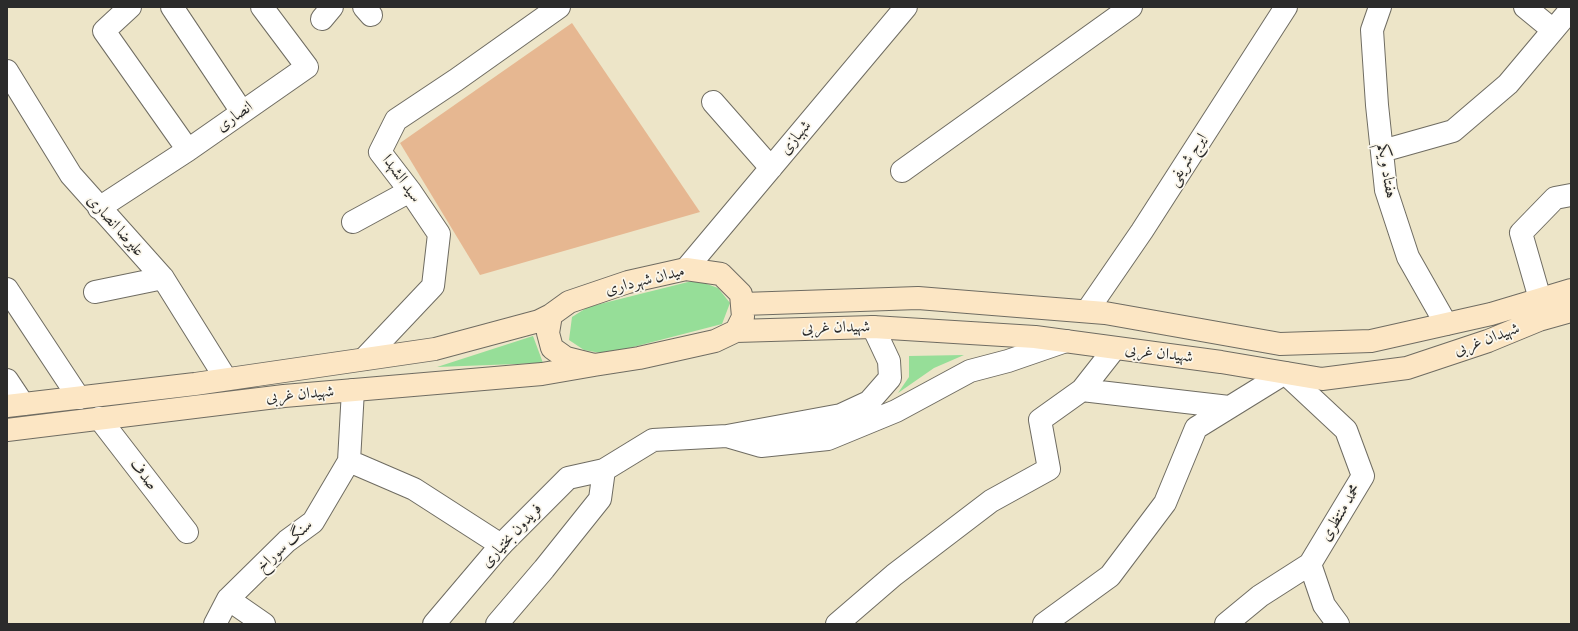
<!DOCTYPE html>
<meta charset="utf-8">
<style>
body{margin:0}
#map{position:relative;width:1578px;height:631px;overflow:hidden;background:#ede5c8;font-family:"Libre Bodoni",serif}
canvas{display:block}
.frame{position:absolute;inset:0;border:8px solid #2b2b2b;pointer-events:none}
</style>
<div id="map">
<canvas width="1578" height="631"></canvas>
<div class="frame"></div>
</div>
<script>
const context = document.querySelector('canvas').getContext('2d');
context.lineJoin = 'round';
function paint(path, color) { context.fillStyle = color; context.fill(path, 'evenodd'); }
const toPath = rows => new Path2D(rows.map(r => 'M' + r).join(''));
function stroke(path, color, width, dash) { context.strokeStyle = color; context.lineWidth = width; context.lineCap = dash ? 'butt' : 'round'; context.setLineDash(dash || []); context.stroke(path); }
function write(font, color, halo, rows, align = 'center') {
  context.font = font + ' "Libre Bodoni",Amiri,serif'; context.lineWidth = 3.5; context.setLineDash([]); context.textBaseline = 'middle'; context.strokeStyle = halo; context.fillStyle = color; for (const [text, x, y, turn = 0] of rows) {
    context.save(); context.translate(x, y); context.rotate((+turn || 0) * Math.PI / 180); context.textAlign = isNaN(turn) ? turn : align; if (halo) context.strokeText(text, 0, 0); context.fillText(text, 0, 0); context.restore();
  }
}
const green = toPath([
 [696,280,718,288,730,303,722,324,606,354,584,350,569,340,572,317,588,307],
 [533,336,543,363,437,367],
 [964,355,934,368,898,393,909,377,909,356]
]);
const building = toPath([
 [572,23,700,212,480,275,400,143]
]);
const minor = toPath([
 [130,7,104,31,188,150],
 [172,7,242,112],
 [364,7,371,15],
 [1380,7,1372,30,1377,105,1386,190,1408,257,1446,324],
 [1525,7,1553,30],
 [322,19,332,7],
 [7,71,71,175,163,278,226,379],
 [713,102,771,168],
 [1382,151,1453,131,1508,84,1571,9],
 [902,171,1131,7],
 [99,208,188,150,307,67,262,7],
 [353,222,410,191],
 [686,269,906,7],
 [7,289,79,398],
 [95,292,163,278],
 [1540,299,1521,233,1555,198,1571,195],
 [1087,311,1142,231,1286,7],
 [364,359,433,286,439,234,410,191,380,152,396,120,456,80,559,7],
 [7,380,23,404],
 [1082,390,1229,407],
 [99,418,187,532],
 [349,461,414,489,501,545],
 [228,599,264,624],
 [215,624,228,599,287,541,313,522,349,461,353,390],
 [837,624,894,575,991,501,1049,469,1040,420,1082,390,1115,348],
 [1044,624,1110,576,1165,503,1196,428,1285,373,1346,430,1363,476,1310,564,1324,605,1338,624],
 [1226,624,1260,596,1310,564]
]);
const tertiary = toPath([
 [730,437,761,446,828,439,896,411,970,371,1008,361,1066,341],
 [434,624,501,545,568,478,604,470,653,440,727,436,841,415,869,402,890,378,889,361,873,327],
 [497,624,544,569,600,499,604,470]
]);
const secondary = toPath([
 [686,269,721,274,741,294,743,317,736,331,715,341,639,358,594,365,566,358,552,348,548,333,551,315,569,302,628,282,686,269],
 [743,304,918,298,1105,313,1280,344,1371,341,1491,314,1571,290],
 [736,331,873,327,1035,337,1221,362,1322,379,1407,368,1488,341,1539,320,1571,311],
 [7,406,195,384,435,349,539,321,551,315],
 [7,430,284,396,542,374,594,365]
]);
const streetNames = [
 ["انصاری",235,117,-35],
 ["شهبازی",796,138,-50],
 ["ایرج شریفی",1188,160,-57],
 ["هفتاد و یکم",1386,171,81],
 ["سید الشهدا",401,179,54],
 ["علیرضا انصاری",115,226,48],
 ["میدان شهرداری",645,281,-14],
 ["شهیدان غربی",836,328,-1],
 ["شهیدان غربی",1487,340,-20],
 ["شهیدان غربی",1159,354,7],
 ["شهیدان غربی",300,395,-5],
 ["صدف",143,475,52],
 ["محمد منتظری",1341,513,-59],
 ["فریدون بختیاری",512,536,-47],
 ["سنگ سوراخ",285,546,-42]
];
paint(green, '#96de98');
paint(building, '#e6b791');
stroke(minor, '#6f6c62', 24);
stroke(tertiary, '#6f6c62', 24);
stroke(secondary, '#6f6c62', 24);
stroke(minor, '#fff', 22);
stroke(tertiary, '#fff', 22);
stroke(secondary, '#fce6c4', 22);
write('16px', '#2b2b2b', '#fbf7ec', streetNames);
</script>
